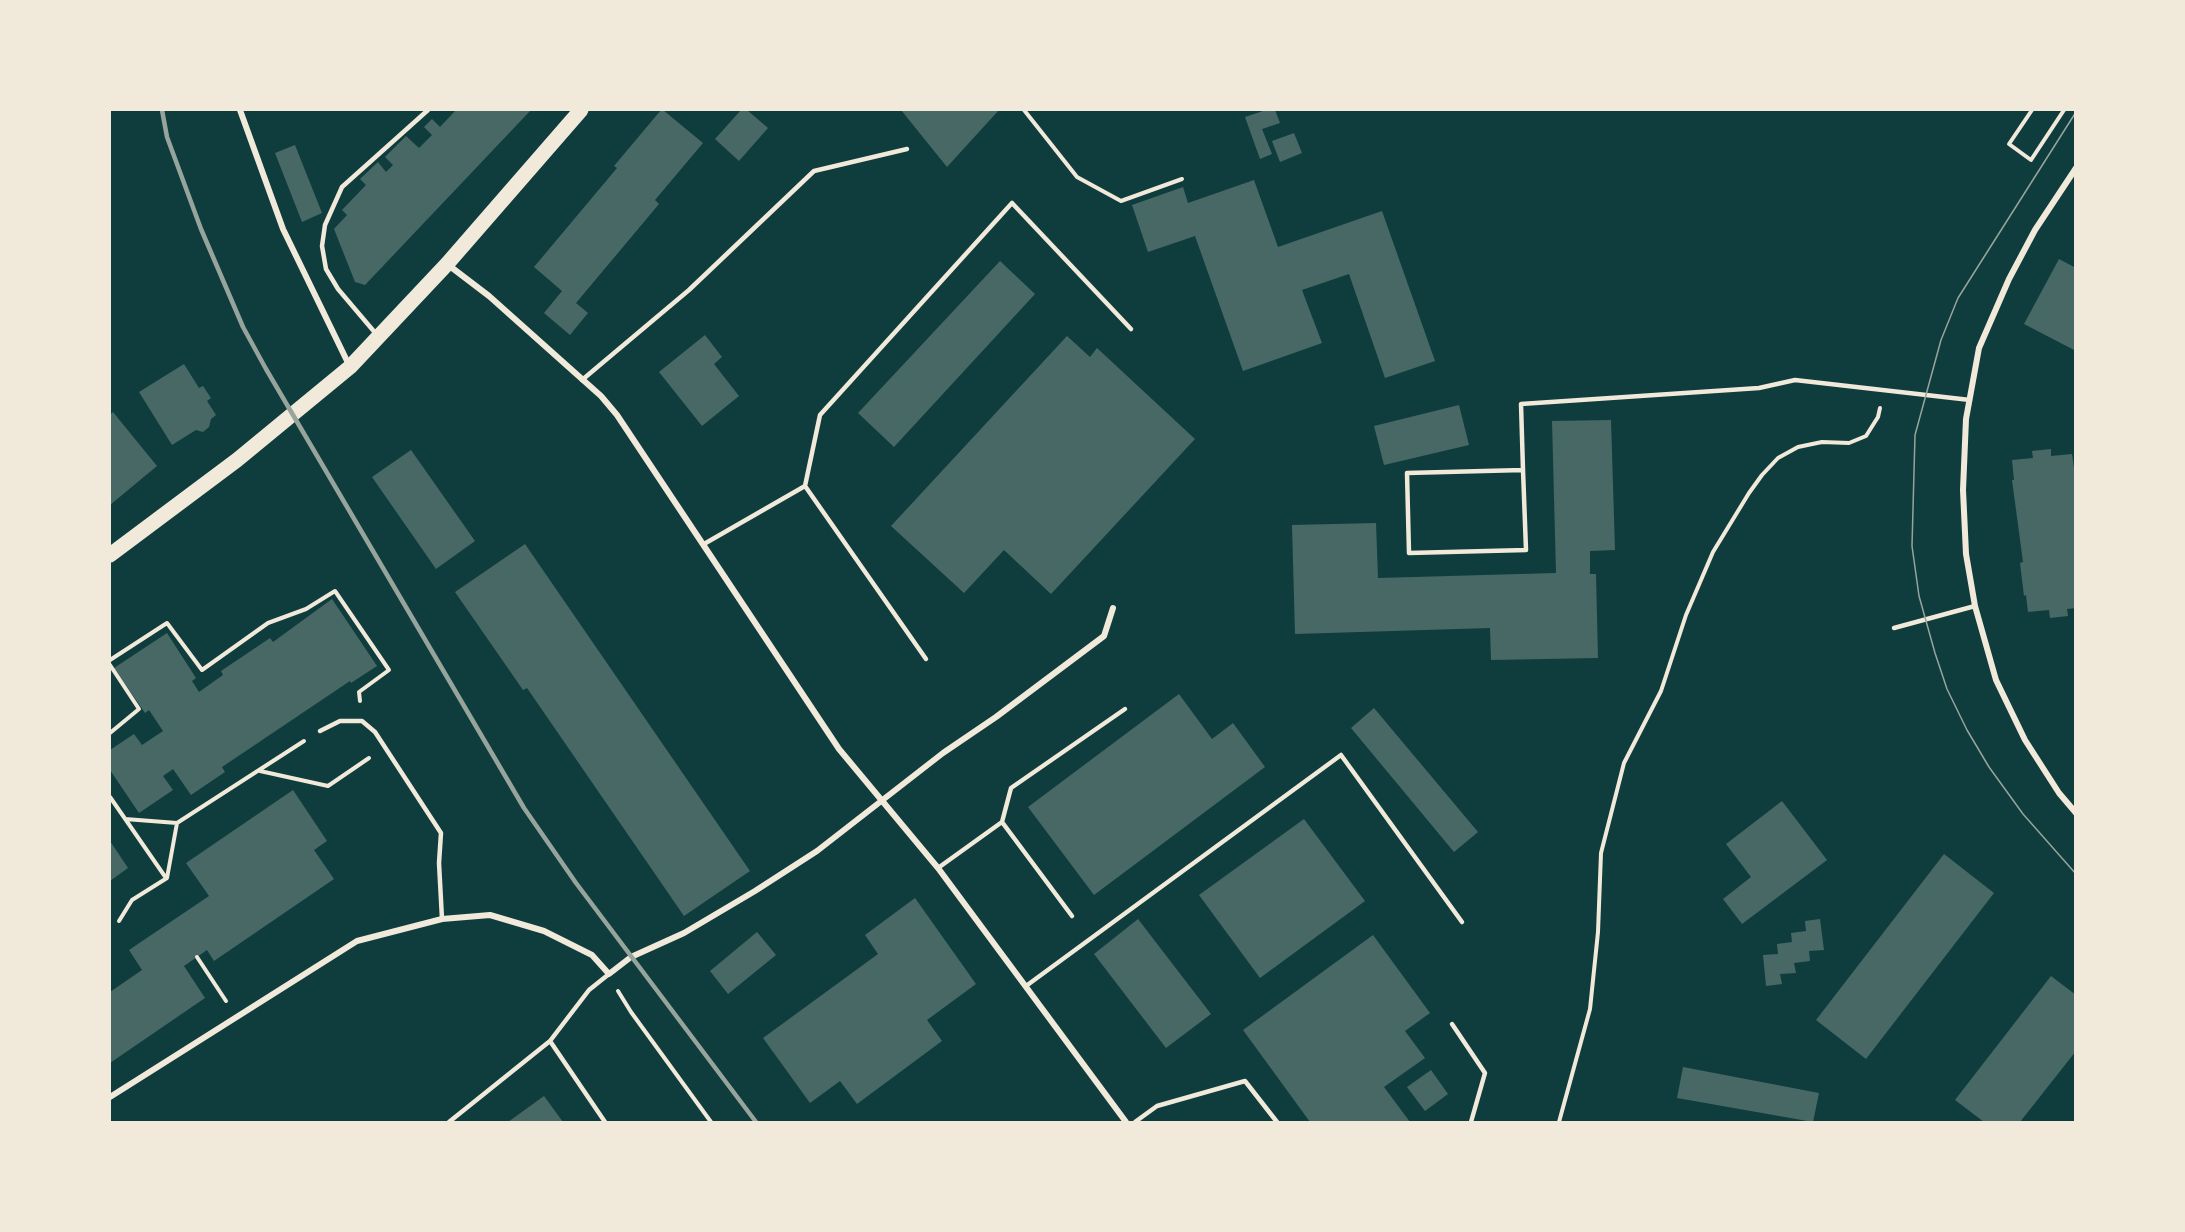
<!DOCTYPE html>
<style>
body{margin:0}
#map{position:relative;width:2185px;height:1232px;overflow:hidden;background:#0f3d3e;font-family:Cabin,sans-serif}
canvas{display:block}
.frame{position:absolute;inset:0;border:111px solid #f1e9da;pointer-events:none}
</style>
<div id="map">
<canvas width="2185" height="1232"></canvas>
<div class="frame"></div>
</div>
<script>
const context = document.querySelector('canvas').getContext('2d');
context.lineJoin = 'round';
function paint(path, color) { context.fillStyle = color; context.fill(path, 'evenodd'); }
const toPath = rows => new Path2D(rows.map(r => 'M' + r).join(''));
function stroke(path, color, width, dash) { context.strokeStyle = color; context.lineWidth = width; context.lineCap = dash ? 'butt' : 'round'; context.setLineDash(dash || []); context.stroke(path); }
const building = toPath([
 [456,110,531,110,365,285,355,282,334,229,347,215,342,210,366,185,360,179,378,162,386,172,393,165,385,157,406,136,419,148,432,135,424,127,432,119,440,127],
 [661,110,663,110,703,143,655,200,659,204,576,303,588,313,570,335,544,313,562,291,534,267,617,168,614,166],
 [741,110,747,110,768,128,739,161,715,139],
 [901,110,999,110,947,167],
 [1266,110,1275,110,1280,123,1262,129,1272,154,1260,159,1245,117],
 [1294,133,1302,153,1280,162,1272,141],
 [295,145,322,213,302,222,275,153],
 [1254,180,1278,247,1382,211,1435,361,1385,378,1349,274,1302,290,1322,343,1243,371,1195,236,1148,252,1132,205,1183,187,1188,203],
 [2059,259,2076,268,2076,351,2024,324],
 [1000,261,1035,294,894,447,858,413],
 [705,335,722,357,714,364,739,396,702,426,659,372],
 [1067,336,1090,357,1097,348,1195,439,1051,594,1004,550,964,593,891,526],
 [184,364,199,388,203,386,211,398,207,401,216,415,211,419,209,427,203,432,196,430,172,445,139,392],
 [1459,405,1469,445,1384,465,1374,426],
 [113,412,157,466,110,505,110,415],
 [1611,420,1615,550,1590,551,1590,574,1596,574,1598,658,1491,660,1490,628,1295,634,1292,525,1376,523,1378,578,1556,573,1552,421],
 [2051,449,2051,456,2072,454,2076,482,2076,608,2067,609,2068,616,2050,618,2049,610,2028,612,2026,595,2024,596,2020,563,2023,562,2012,480,2014,480,2012,460,2033,458,2032,451],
 [411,450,475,541,436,569,372,477],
 [525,544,750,871,684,916,527,688,523,690,455,592],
 [332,599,377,666,351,683,350,681,222,767,225,772,191,795,173,769,163,776,173,790,139,813,110,770,110,750,134,734,142,745,163,731,149,710,145,713,114,668,167,633,196,678,192,681,199,692,223,675,221,671,270,638,273,642],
 [1179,694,1212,739,1233,723,1265,767,1094,895,1028,807],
 [1374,708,1478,832,1454,852,1351,728],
 [293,790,327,841,314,850,334,879,214,961,207,950,184,966,205,998,110,1063,110,992,142,970,129,950,209,896,186,863],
 [1782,801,1827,860,1742,924,1723,899,1751,877,1726,844],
 [1304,819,1365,901,1260,978,1199,895],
 [110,841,128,868,110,881],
 [1944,854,1994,893,1866,1059,1816,1020],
 [915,898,976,984,927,1020,942,1041,857,1104,840,1081,810,1103,763,1038,878,954,865,935],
 [1138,919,1211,1014,1166,1048,1094,954],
 [1820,919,1824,950,1809,951,1810,961,1794,963,1796,973,1780,974,1782,984,1766,986,1763,955,1778,954,1777,944,1792,942,1791,933,1806,931,1805,921],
 [757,932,776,955,728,994,710,971],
 [1373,935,1430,1013,1405,1031,1425,1058,1384,1087,1410,1122,1310,1122,1243,1030],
 [2051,976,2076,995,2076,1051,2020,1122,1984,1122,1955,1100],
 [1683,1067,1819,1093,1813,1122,1677,1098],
 [1431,1070,1448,1094,1425,1111,1407,1087],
 [544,1096,563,1122,508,1122]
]);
const path = toPath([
 [1024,110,1077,177,1121,201,1182,179],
 [2032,110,2009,144,2031,160,2064,110],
 [110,660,167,623,202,670,268,623,306,609,335,591,389,670,359,692,360,701],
 [110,665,139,709,110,733],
 [260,771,328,786,369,758],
 [110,797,166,878],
 [125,819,177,823],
 [119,921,132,900,167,878,177,823,304,741],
 [197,957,226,1001],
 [618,991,631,1012,711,1122],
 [1559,1122,1590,1009,1598,932,1601,853,1624,763,1661,691,1686,615,1713,552,1749,493,1762,475,1778,458,1798,447,1822,442,1849,443,1866,436,1878,417,1880,408]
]);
const service = toPath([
 [377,335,338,289,326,269,322,246,325,225,342,187,428,110],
 [582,380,689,290,814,171,907,149],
 [1523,470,1526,550,1409,553,1407,473,1523,470,1521,404,1759,388,1795,380,1970,400],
 [805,486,926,659],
 [704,544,805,486,820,415,1012,203,1131,329],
 [1894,628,1975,606],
 [320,731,340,721,362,721,375,732,441,833,439,863,442,919],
 [938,868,1002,822],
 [1072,916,1002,822,1011,788,1125,709],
 [1026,986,1341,755,1462,922],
 [1452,1024,1485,1073,1471,1122],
 [550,1041,589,990,609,974],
 [449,1122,550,1041,605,1122],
 [1135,1122,1157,1106,1245,1081,1277,1122]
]);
const minor = toPath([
 [240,110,283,229,349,365],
 [2076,168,2035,230,2009,279,1979,348,1966,419,1963,490,1966,554,1975,606,1996,680,2025,740,2059,793,2076,813],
 [447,264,489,296,601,396,617,415,839,749,938,868,1126,1122],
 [110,1097,357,941,442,919,490,915,544,931,592,955,609,974,631,957,684,933,755,891,817,851,943,753,996,717,1104,636,1113,608]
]);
const primary = toPath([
 [110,555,237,460,350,367,447,264,581,110]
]);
const tram = toPath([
 [2076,112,1958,298,1941,340,1915,435,1912,546,1919,596,1935,653,1947,689,1967,730,1989,767,2023,814,2076,874]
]);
const rail = toPath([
 [162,110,167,137,201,229,243,327,266,369,524,808,576,883,756,1122]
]);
paint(building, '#486865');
stroke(path, '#f1e9da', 4);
stroke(service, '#f1e9da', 4.5);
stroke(minor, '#f1e9da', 6);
stroke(primary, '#f1e9da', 15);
stroke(tram, '#97a49c', 1.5);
stroke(rail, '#97a49c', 4.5);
</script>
